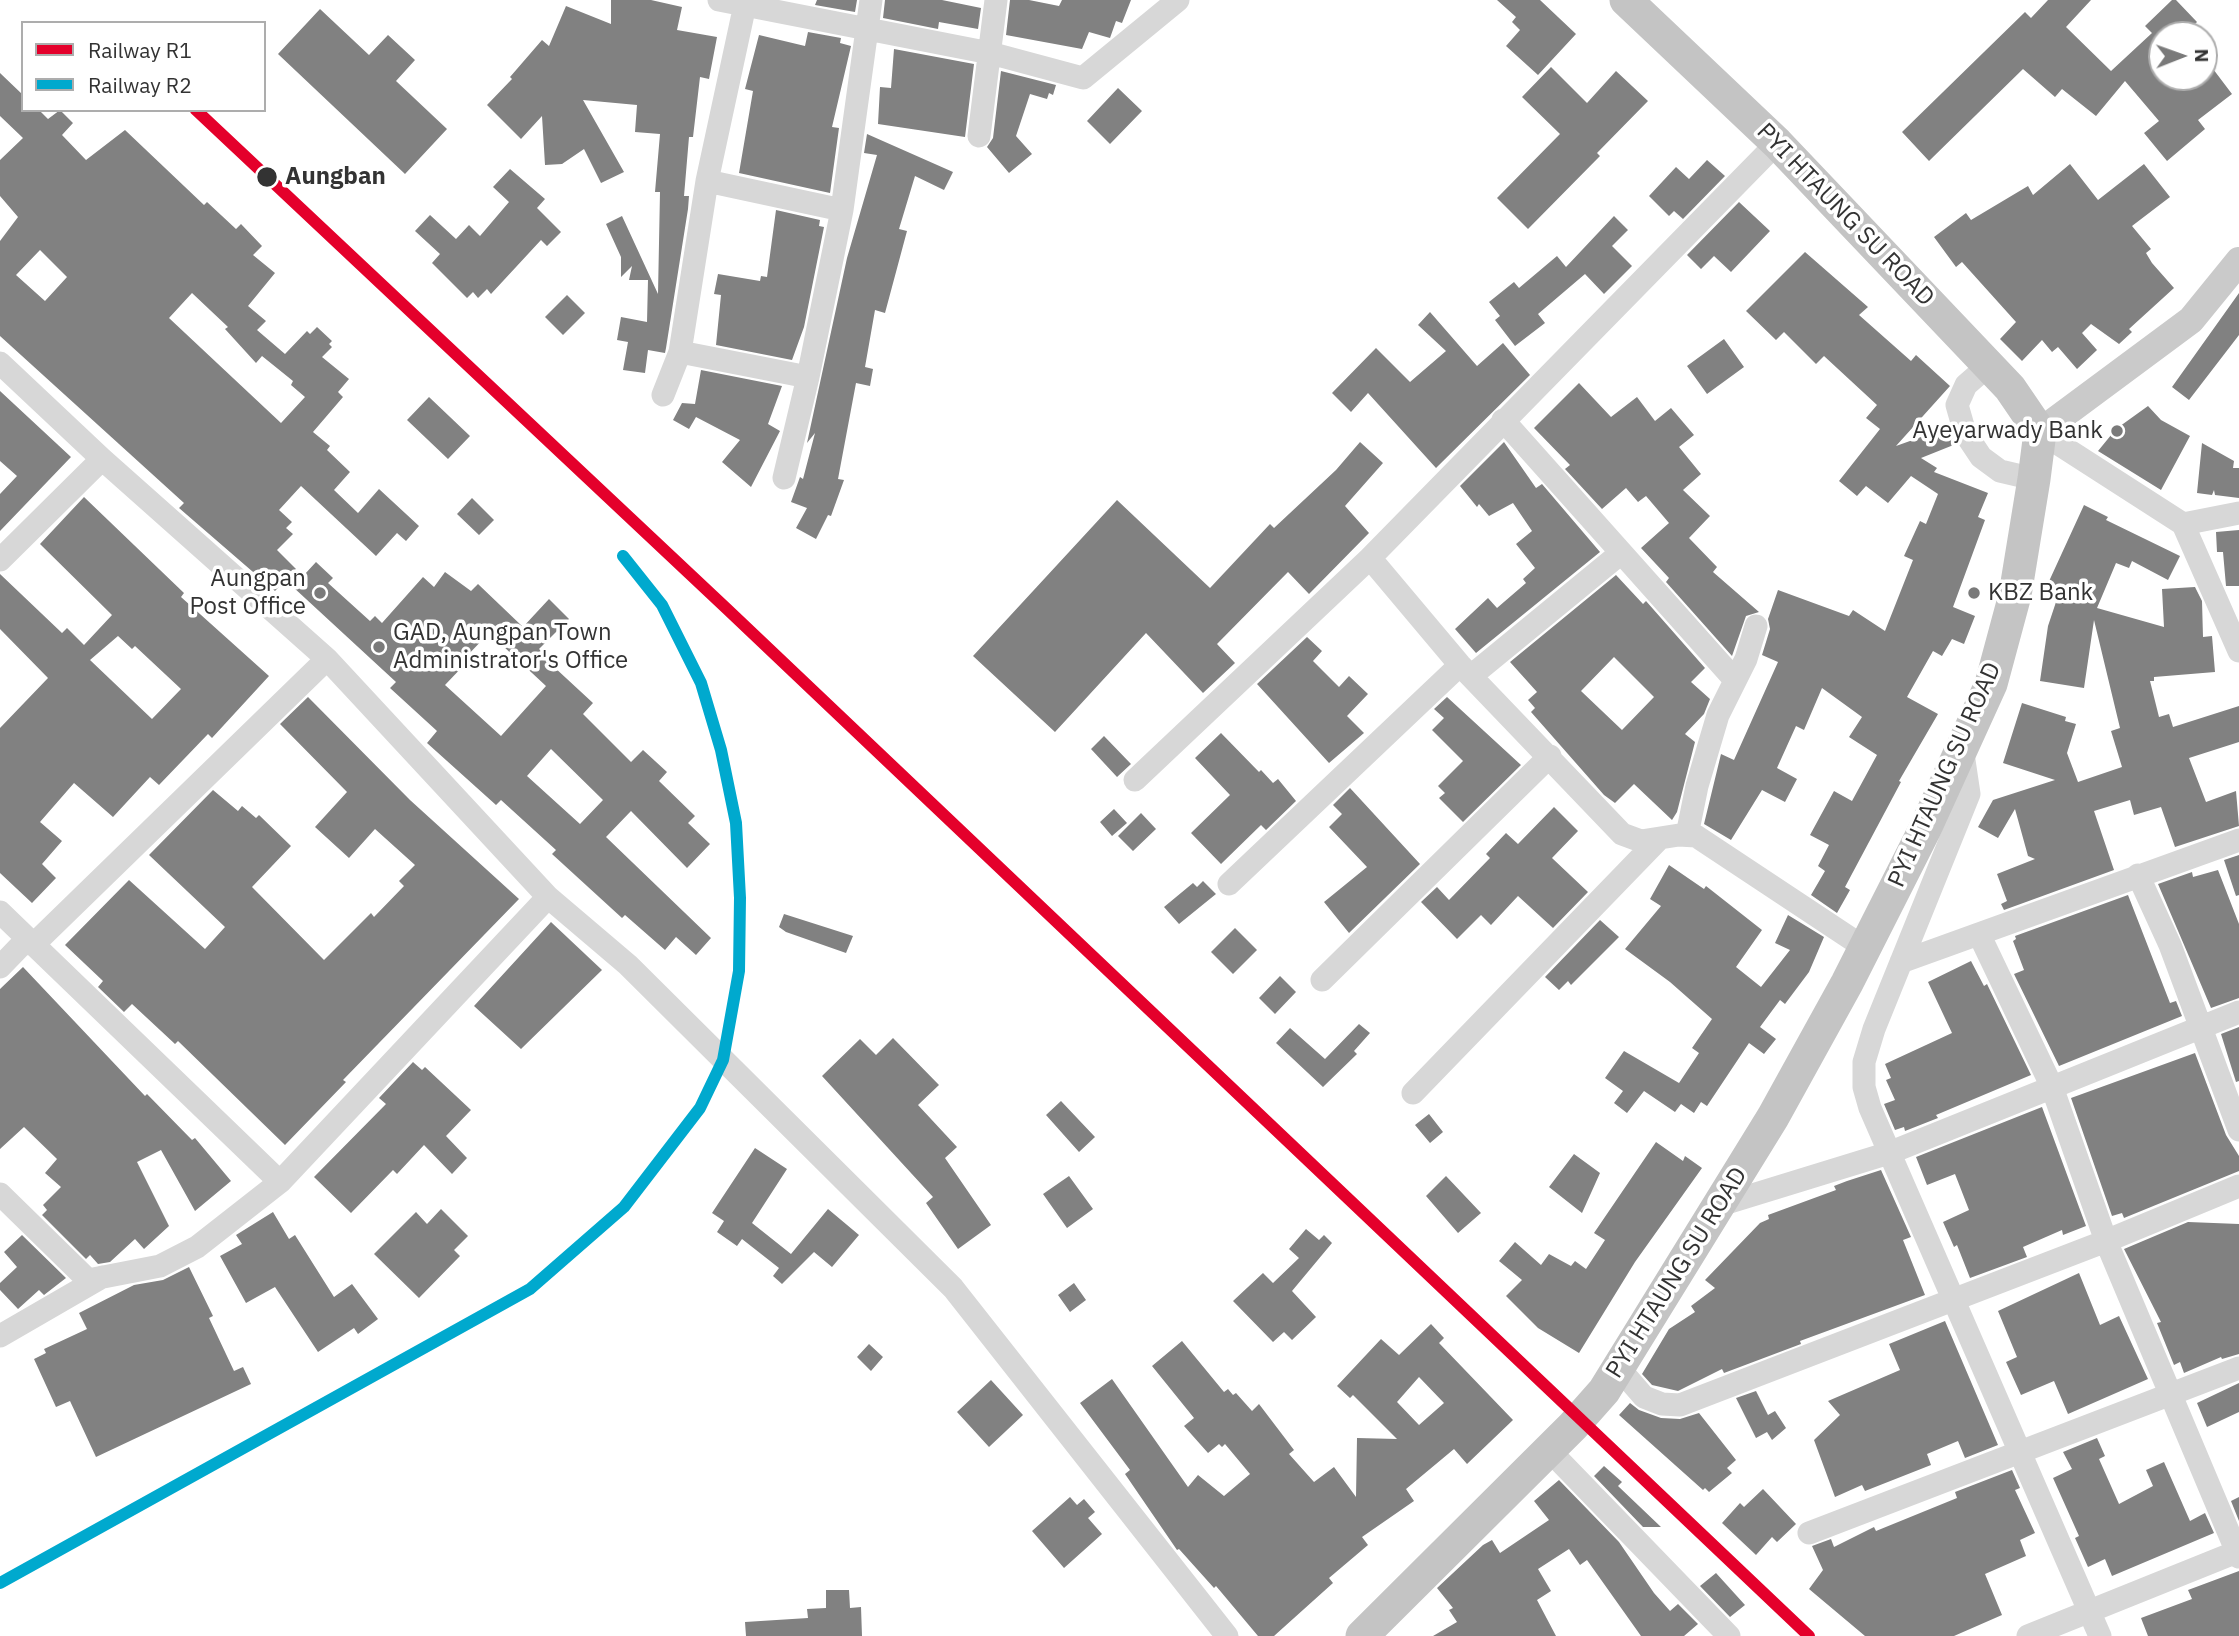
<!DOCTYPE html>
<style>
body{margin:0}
#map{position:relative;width:2239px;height:1636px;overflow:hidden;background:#fff;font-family:"IBM Plex Sans",sans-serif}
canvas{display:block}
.legend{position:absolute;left:21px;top:21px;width:245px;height:91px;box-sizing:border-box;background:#fff;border:2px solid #adadad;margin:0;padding:9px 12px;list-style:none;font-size:21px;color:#333}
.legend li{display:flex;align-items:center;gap:14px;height:35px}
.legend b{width:35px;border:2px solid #adadad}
.north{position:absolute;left:2148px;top:21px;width:70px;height:70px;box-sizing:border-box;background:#fff;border:2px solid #adadad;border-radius:50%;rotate:89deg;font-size:19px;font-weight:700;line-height:28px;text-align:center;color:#333}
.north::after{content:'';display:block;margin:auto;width:24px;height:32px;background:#7a7a7a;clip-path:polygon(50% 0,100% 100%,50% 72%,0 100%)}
</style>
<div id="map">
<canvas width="2239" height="1636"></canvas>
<ul class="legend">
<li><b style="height:9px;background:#e4002b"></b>Railway R1</li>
<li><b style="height:9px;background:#00a9ce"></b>Railway R2</li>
</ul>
<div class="north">N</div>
</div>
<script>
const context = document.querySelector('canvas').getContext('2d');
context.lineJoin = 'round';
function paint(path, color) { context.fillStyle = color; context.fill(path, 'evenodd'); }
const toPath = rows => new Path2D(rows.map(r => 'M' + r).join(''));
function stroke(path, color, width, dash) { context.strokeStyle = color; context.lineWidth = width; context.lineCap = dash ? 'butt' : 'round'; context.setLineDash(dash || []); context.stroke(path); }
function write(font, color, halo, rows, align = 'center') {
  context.font = font + ' "IBM Plex Sans",sans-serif'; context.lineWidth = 7; context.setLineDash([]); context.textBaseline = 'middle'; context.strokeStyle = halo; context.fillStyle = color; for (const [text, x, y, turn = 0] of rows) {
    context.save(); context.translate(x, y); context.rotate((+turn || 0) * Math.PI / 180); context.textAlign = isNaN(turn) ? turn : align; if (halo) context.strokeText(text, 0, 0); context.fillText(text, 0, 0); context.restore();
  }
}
const building = toPath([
 [611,0,651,0,682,7,677,30,717,37,709,79,700,77,693,137,689,137,684,196,689,196,688,209,666,348,665,353,648,350,645,373,623,370,628,342,617,340,621,317,647,322,648,280,629,280,632,266,621,277,621,257,606,224,622,216,658,294,660,192,655,192,660,134,635,132,637,105,583,100,624,172,601,183,584,149,562,164,545,165,542,116,521,139,487,105,512,79,510,77,542,40,549,46,566,6,611,24],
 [817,0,857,0,855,12,815,5],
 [885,0,942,0,981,8,978,29,939,22,938,29,883,18],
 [1010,0,1029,0,1059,6,1062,0,1131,0,1122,23,1116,21,1110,38,1089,32,1082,49,1006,35],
 [1497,0,1540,0,1576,34,1538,75,1506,46,1520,30,1512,22,1516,17],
 [2048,0,2091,0,2066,27,2111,71,2152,33,2145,26,2172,0,2176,0,2197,22,2184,35,2162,35,2162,77,2204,77,2204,57,2232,94,2198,120,2205,129,2167,161,2144,133,2159,121,2125,81,2096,116,2062,89,2055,97,2023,69,1929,161,1902,132,2025,12,2031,18],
 [320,9,369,55,388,35,415,60,396,81,447,129,405,174,278,54],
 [808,32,841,38,840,43,851,46,832,127,839,128,830,193,739,173,753,91,745,89,759,35,805,46],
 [894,49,974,64,965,137,878,124,880,87,891,88],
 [1551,67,1587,103,1616,71,1648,101,1597,153,1600,156,1528,229,1497,198,1560,134,1522,97],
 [1001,71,1056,85,1053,95,1049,93,1047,99,1030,94,1016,136,1032,154,1009,173,987,147,993,138],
 [0,73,23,95,23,110,39,110,48,119,60,110,73,123,62,135,86,160,125,130,204,205,207,202,236,229,241,224,262,246,253,255,275,273,248,306,266,321,257,330,285,354,307,331,310,334,317,327,332,341,329,344,332,347,322,357,349,379,338,392,343,397,313,432,330,446,327,450,350,472,334,490,358,513,379,489,419,526,406,541,397,533,376,556,301,486,279,510,292,522,286,528,293,534,277,550,296,569,275,591,179,508,184,503,0,336,0,241,18,217,0,196,0,160,23,138,0,116],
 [40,250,67,277,45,301,16,275],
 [192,293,228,327,225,329,256,363,262,356,293,381,291,385,305,397,281,423,169,318],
 [1118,88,1142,111,1110,144,1087,121],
 [867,134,953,172,944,190,915,176,899,229,907,231,885,313,875,310,865,367,873,369,870,386,856,383,838,479,844,480,831,516,828,515,816,539,796,528,807,508,791,502,800,477,803,479,815,433,807,443,847,258,877,155,864,153],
 [1707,160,1725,176,1683,219,1674,211,1669,216,1649,196,1676,167,1689,179],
 [2070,164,2098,200,2144,164,2170,197,2132,226,2151,249,2146,253,2152,263,2174,288,2129,329,2132,332,2119,344,2091,324,2082,333,2097,350,2077,369,2058,347,2052,352,2042,340,2022,361,2000,339,2016,322,1962,262,1956,267,1934,237,1966,213,1971,220,2028,186,2033,195],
 [510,169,545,199,537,208,561,232,547,246,541,240,491,294,487,289,478,298,473,292,467,298,432,263,440,254,415,231,430,215,456,239,469,225,480,236,509,202,493,187],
 [1739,202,1770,231,1731,272,1714,256,1701,269,1687,255],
 [776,210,820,220,819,226,824,227,804,327,792,360,716,345,721,295,714,294,718,274,760,281,761,276,767,277],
 [1614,216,1628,230,1612,246,1632,266,1604,294,1585,274,1538,314,1545,323,1515,346,1495,320,1500,316,1489,302,1514,282,1519,288,1557,256,1566,267],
 [1805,252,1868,307,1859,315,1911,361,1916,355,1950,386,1896,446,1949,427,1956,444,1921,458,1937,468,1934,472,1988,493,1978,517,1985,520,1953,607,1975,616,1964,644,1952,639,1942,656,1933,651,1907,697,1938,714,1899,781,1901,782,1845,887,1850,890,1837,913,1811,895,1825,871,1818,866,1829,845,1810,835,1834,791,1852,801,1877,755,1849,737,1862,717,1822,688,1804,730,1796,726,1777,768,1797,779,1785,802,1762,790,1731,840,1704,824,1721,754,1734,760,1778,662,1762,655,1770,629,1768,619,1778,590,1849,616,1853,610,1885,631,1913,560,1904,556,1920,521,1926,524,1938,494,1911,476,1888,503,1866,486,1857,496,1839,481,1880,429,1866,418,1877,405,1824,356,1816,364,1784,332,1776,340,1746,311],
 [2239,293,2239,335,2189,400,2172,387],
 [567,295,585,313,563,335,545,317],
 [1430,312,1477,366,1503,343,1530,375,1436,468,1368,393,1351,412,1332,393,1376,348,1410,382,1446,351,1418,325],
 [1724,339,1744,367,1707,394,1687,366],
 [701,370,782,386,768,424,780,431,751,487,722,462,740,440,696,417,689,429,673,420,682,403,695,404],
 [1579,383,1611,417,1637,397,1655,421,1671,408,1694,435,1679,447,1701,474,1683,490,1710,516,1689,538,1717,567,1713,572,1759,612,1746,616,1732,656,1666,582,1669,578,1641,548,1669,523,1646,496,1638,502,1626,488,1602,509,1565,469,1570,465,1534,428],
 [0,391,71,457,0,531,0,494,17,476,0,461],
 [429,397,470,436,448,459,407,420],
 [2148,406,2161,420,2190,436,2161,490,2098,451,2116,429],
 [1360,442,1383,463,1345,506,1369,533,1309,594,1288,572,1217,644,1235,663,1203,693,1146,633,1055,732,973,656,1117,500,1210,588,1270,524,1274,528,1336,470],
 [1504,442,1536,488,1542,484,1600,552,1476,653,1455,629,1488,598,1497,608,1526,583,1523,579,1535,568,1516,544,1532,531,1513,503,1489,516,1479,504,1477,507,1460,486],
 [2202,443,2234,461,2233,468,2239,468,2239,498,2215,495,2214,490,2212,495,2197,493],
 [84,497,184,593,181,597,269,676,212,738,208,734,159,785,150,777,113,817,74,783,40,822,62,841,42,864,56,878,32,903,0,873,0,728,48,678,0,629,0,574,62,633,67,628,84,645,112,615,40,544],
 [118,636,132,649,135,646,181,689,152,719,90,660],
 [472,498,494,520,479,535,457,514],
 [2084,505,2108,517,2106,520,2180,556,2168,580,2132,561,2129,568,2116,563,2097,608,2164,627,2162,589,2195,587,2202,601,2203,637,2212,636,2215,672,2154,677,2154,681,2150,681,2159,717,2169,714,2173,727,2239,706,2239,742,2189,758,2206,802,2236,791,2239,826,2175,847,2161,807,2134,815,2130,800,2094,811,2114,870,2004,910,2001,904,2007,901,1997,874,2035,859,2028,856,2015,809,1998,838,1978,827,1993,800,2055,780,2003,763,2022,703,2066,717,2065,721,2076,724,2067,753,2078,782,2122,767,2111,731,2120,728,2094,620,2084,688,2040,681,2048,626,2058,596,2045,590],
 [2239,530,2239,586,2226,586,2223,552,2217,552,2216,532],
 [316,562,333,578,328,583,370,621,375,616,382,623,423,577,434,587,445,572,471,591,478,584,523,627,549,599,569,619,539,649,555,664,553,666,593,703,583,714,631,762,643,750,667,772,659,781,695,816,688,823,710,844,687,868,631,811,606,837,711,938,696,955,676,937,665,950,625,915,622,918,552,854,556,850,501,800,496,805,427,743,437,731,390,688,396,682,293,587],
 [489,633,546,686,501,736,445,685,466,663,463,660],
 [551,749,603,800,580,824,527,776],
 [1616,575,1643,604,1646,601,1705,668,1691,682,1710,699,1704,714,1685,734,1695,742,1677,812,1672,820,1634,784,1615,803,1604,795,1531,712,1535,708,1528,700,1537,692,1510,662],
 [1614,657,1654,697,1622,730,1581,691],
 [1307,637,1322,651,1313,661,1339,687,1349,676,1368,694,1347,716,1364,733,1329,763,1257,684],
 [308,697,410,800,519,899,343,1080,346,1082,285,1145,178,1041,175,1044,132,1004,124,1012,98,987,103,981,65,945,129,880,205,949,225,927,149,855,213,790,238,811,242,806,256,818,259,815,291,846,252,887,324,960,371,913,374,917,404,886,399,881,415,865,375,829,349,858,315,827,347,792,280,724],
 [1447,697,1521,765,1463,822,1439,798,1445,793,1438,786,1463,761,1432,730,1444,718,1434,709],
 [1221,733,1259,772,1261,770,1273,783,1278,779,1296,801,1266,830,1261,825,1221,864,1191,833,1230,795,1195,758],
 [1104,736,1131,764,1117,777,1091,749],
 [1350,788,1420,864,1349,933,1324,902,1367,867,1329,827,1342,814,1333,805],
 [1554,807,1578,831,1552,858,1588,892,1553,928,1518,896,1491,925,1481,915,1457,939,1421,902,1437,887,1449,900,1490,858,1486,854,1506,833,1518,844],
 [1114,809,1127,823,1112,836,1100,822],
 [1141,813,1156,829,1133,851,1118,836],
 [2239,855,2239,895,2236,896,2224,860],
 [1669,865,1704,889,1706,886,1762,930,1736,967,1761,987,1790,950,1775,943,1788,915,1824,937,1809,972,1785,1004,1780,1000,1760,1027,1776,1039,1764,1054,1749,1043,1707,1106,1701,1102,1694,1113,1681,1104,1675,1112,1644,1091,1627,1113,1614,1103,1623,1091,1605,1078,1624,1051,1679,1083,1699,1053,1692,1048,1712,1019,1670,982,1625,949,1661,906,1650,899],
 [2218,870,2239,924,2239,998,2211,1008,2158,884,2192,872,2193,877],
 [1203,881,1216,894,1179,924,1164,907,1193,883,1197,887],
 [2128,895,2170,1003,2176,1001,2182,1016,2059,1066,2014,974,2024,970,2013,941,2016,939,2015,936],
 [784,914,853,936,846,953,786,932,779,927],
 [1600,920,1619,937,1571,985,1568,981,1559,990,1545,977],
 [551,922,602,970,521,1049,474,1006],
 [1235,928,1257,950,1233,974,1211,952],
 [1971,961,1984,986,1987,984,2031,1075,1936,1115,1938,1118,1905,1131,1904,1127,1895,1130,1884,1104,1895,1100,1886,1080,1891,1078,1885,1064,1952,1033,1928,982],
 [23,967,145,1096,147,1094,192,1140,195,1138,231,1181,195,1211,161,1150,137,1162,169,1226,144,1249,135,1239,110,1262,98,1264,90,1255,86,1259,42,1215,47,1210,43,1205,61,1187,45,1173,57,1159,24,1127,0,1149,0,989],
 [1280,976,1296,992,1275,1014,1259,998],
 [1359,1024,1370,1033,1354,1051,1357,1054,1323,1087,1276,1043,1290,1028,1325,1059],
 [2239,1027,2239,1081,2236,1082,2221,1034],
 [893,1038,939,1085,918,1105,957,1147,945,1158,991,1225,958,1249,926,1203,933,1197,822,1076,860,1039,876,1055],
 [2195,1053,2226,1135,2239,1156,2239,1171,2124,1218,2122,1213,2112,1216,2071,1098],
 [413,1062,422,1070,425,1067,471,1110,446,1136,467,1158,452,1174,424,1145,397,1174,393,1170,351,1213,314,1177,386,1104,379,1098],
 [1061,1101,1095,1137,1079,1152,1046,1115],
 [2042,1107,2086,1226,2063,1235,2062,1230,2023,1247,2027,1257,1970,1278,1957,1245,1954,1247,1943,1222,1969,1210,1955,1174,1927,1185,1916,1157],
 [1429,1114,1443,1132,1430,1143,1415,1125],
 [1656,1142,1683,1161,1685,1156,1702,1168,1635,1262,1579,1353,1538,1328,1506,1296,1522,1280,1499,1261,1515,1242,1541,1265,1549,1254,1571,1266,1575,1261,1586,1269,1605,1240,1594,1233],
 [755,1148,787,1169,752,1223,791,1254,828,1209,859,1235,832,1267,814,1252,782,1284,773,1276,779,1268,742,1239,737,1246,717,1232,724,1221,712,1213],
 [1574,1154,1600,1173,1582,1213,1549,1187],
 [1881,1170,1911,1237,1903,1240,1925,1295,1800,1341,1801,1344,1724,1373,1722,1369,1678,1391,1652,1385,1642,1374,1669,1329,1695,1312,1691,1306,1715,1288,1705,1280,1760,1223,1769,1219,1768,1215,1836,1190,1834,1186,1847,1181],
 [1069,1176,1093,1209,1067,1228,1043,1194],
 [1446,1176,1481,1213,1458,1233,1426,1196],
 [441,1209,468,1236,454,1250,460,1256,419,1298,374,1254,416,1212,427,1224],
 [273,1212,289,1239,295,1235,334,1297,352,1284,378,1319,358,1334,354,1328,318,1352,275,1287,246,1303,220,1256,242,1244,236,1235],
 [2188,1222,2239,1224,2239,1354,2222,1359,2221,1357,2184,1373,2180,1362,2174,1365,2157,1323,2161,1322,2124,1249],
 [1306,1229,1319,1240,1324,1235,1332,1243,1292,1291,1316,1317,1292,1340,1284,1332,1273,1342,1233,1301,1263,1273,1273,1283,1299,1258,1289,1249],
 [22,1235,66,1278,44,1295,39,1290,18,1309,0,1290,0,1283,17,1267,4,1252],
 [189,1267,213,1316,209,1318,234,1371,243,1367,251,1384,96,1457,70,1401,56,1407,34,1359,46,1353,44,1349,87,1329,79,1313,134,1285,163,1280],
 [2079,1273,2100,1325,2119,1316,2148,1379,2068,1414,2054,1381,2021,1395,2006,1362,2017,1357,1998,1311],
 [1074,1283,1086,1300,1070,1312,1058,1295],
 [1945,1321,1998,1445,1965,1458,1958,1441,1927,1454,1931,1465,1865,1491,1862,1485,1835,1497,1814,1440,1840,1415,1828,1401,1900,1370,1889,1344],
 [1431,1324,1444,1338,1439,1343,1513,1420,1467,1464,1454,1449,1406,1489,1414,1501,1362,1537,1368,1545,1329,1578,1333,1583,1274,1636,1258,1636,1216,1586,1214,1588,1179,1549,1177,1550,1125,1474,1130,1470,1080,1403,1112,1379,1188,1487,1198,1475,1224,1496,1250,1474,1225,1444,1222,1447,1219,1444,1208,1453,1184,1426,1194,1418,1152,1366,1182,1341,1224,1392,1228,1389,1233,1395,1236,1393,1252,1411,1259,1404,1294,1450,1289,1454,1314,1482,1334,1467,1356,1497,1357,1438,1397,1439,1353,1395,1350,1398,1337,1386,1381,1339,1399,1355],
 [1419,1377,1444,1403,1419,1425,1397,1402],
 [869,1344,883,1357,871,1371,857,1357],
 [991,1380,1023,1415,989,1447,957,1412],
 [2239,1383,2239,1412,2207,1427,2197,1403],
 [1756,1391,1768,1415,1775,1411,1786,1428,1772,1440,1767,1432,1756,1438,1736,1398],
 [1630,1403,1639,1410,1661,1418,1680,1419,1699,1413,1736,1460,1727,1468,1732,1473,1709,1492,1705,1488,1703,1490,1619,1415],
 [2097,1438,2105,1456,2099,1459,2119,1504,2153,1486,2146,1470,2164,1462,2190,1521,2205,1513,2214,1533,2112,1576,2105,1559,2088,1567,2075,1538,2079,1536,2053,1478,2072,1469,2063,1452],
 [1604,1466,1622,1482,1618,1486,1661,1527,1643,1527,1594,1476],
 [2012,1470,2020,1488,2015,1490,2035,1533,2020,1540,2026,1556,1985,1574,2002,1615,1954,1636,1865,1636,1809,1589,1823,1570,1812,1546,1831,1539,1834,1547,1874,1527,1876,1531,1957,1498,1955,1492],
 [1559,1480,1619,1542,1654,1593,1670,1611,1678,1604,1698,1624,1684,1636,1641,1636,1587,1560,1580,1565,1569,1549,1538,1569,1551,1591,1537,1600,1556,1636,1433,1636,1457,1622,1449,1610,1453,1608,1437,1588,1483,1545,1492,1540,1500,1553,1549,1520,1534,1501],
 [1763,1489,1796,1524,1777,1542,1772,1537,1756,1555,1722,1523,1740,1503,1744,1507],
 [1070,1497,1077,1505,1084,1499,1095,1512,1088,1518,1102,1534,1064,1568,1032,1531],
 [2239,1497,2239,1521,2231,1501],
 [2239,1571,2239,1636,2148,1636,2141,1618,2192,1599,2188,1590],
 [1716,1573,1745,1605,1730,1617,1700,1586],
 [826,1590,849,1590,850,1608,861,1607,862,1636,746,1636,745,1622,808,1618,807,1609,826,1608]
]);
const minor = toPath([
 [719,0,990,53,1083,78,1178,0],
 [979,136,996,0],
 [707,181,842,210],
 [680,352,808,377],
 [0,363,102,459,327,659,548,897,628,965,953,1288,1227,1636],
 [1989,365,1966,385,1957,405,1965,433,1981,457,2000,471,2034,479],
 [663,395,680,352,707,181,746,0],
 [1503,420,1735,680],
 [2040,432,2183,524,2239,651],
 [784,478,808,377,842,210,871,0],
 [2183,524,2239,513],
 [1370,558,1777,143],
 [0,560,102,459],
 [1471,676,1621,553],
 [1962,747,1969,794,1874,1029,1864,1062,1864,1087,1870,1108,2100,1636],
 [1135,780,1370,558,1460,665,1622,834,1641,841,1679,835,1696,836,1865,948],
 [1687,835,1697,786,1718,715,1746,659,1756,626],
 [2138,875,2170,945,2239,1130],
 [1229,884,1460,665],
 [0,912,280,1182],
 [1979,934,2052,1087,2106,1241,2239,1557],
 [33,945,327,659],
 [1901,962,2239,840],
 [0,967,27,939],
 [1322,980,1550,756],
 [1413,1093,1657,841],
 [0,1194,88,1280,160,1266,197,1247,280,1182,548,897],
 [1720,1205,1889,1153,2239,1012],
 [0,1336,102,1277],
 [1618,1367,1644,1397,1662,1404,1680,1405,2106,1241,2239,1186],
 [1549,1450,1729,1636],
 [1809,1533,2239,1368],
 [2028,1636,2239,1551]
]);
const major = toPath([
 [2040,432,2191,320,2239,261]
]);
const highway = toPath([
 [1362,1636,1573,1426,1604,1391,1773,1117,1847,983,1925,829,1991,684,2015,595,2034,479,2040,432,2010,388,1777,143,1626,0]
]);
const rail1 = toPath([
 [196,110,727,609,1809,1636]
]);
const rail2 = toPath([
 [0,1583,530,1289,624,1207,700,1108,723,1060,739,971,740,898,736,823,721,750,701,683,662,605,623,556]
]);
const markers = [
 [267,177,11,"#333"],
 [2117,431,7,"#7a7a7a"],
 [320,593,7,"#7a7a7a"],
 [1974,593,7,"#7a7a7a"],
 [379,647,7,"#7a7a7a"]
];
const stopNames = [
 ["Aungban",285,177]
];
const streetNames = [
 ["PYI HTAUNG SU ROAD",1845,215,46],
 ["PYI HTAUNG SU ROAD",1945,775,-66],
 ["PYI HTAUNG SU ROAD",1677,1273,-58]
];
const poiNames = [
 ["Ayeyarwady Bank",2103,431],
 ["Aungpan",306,579],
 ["Post Office",306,607],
 ["KBZ Bank",1988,593,"left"],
 ["GAD, Aungpan Town",393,633,"left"],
 ["Administrator's Office",393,661,"left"]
];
paint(building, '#818181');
stroke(minor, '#d7d7d7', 23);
stroke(major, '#cacaca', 28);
stroke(highway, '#c4c4c4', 33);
stroke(rail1, '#e4002b', 12);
stroke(rail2, '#00a9ce', 12);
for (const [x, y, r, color] of markers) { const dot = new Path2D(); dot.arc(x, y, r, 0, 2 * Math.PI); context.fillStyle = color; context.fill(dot); stroke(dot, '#fff', 2.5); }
write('bold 24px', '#333', '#fff', stopNames, 'left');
write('24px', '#333', '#fff', streetNames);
write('24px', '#333', '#fff', poiNames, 'right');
</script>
